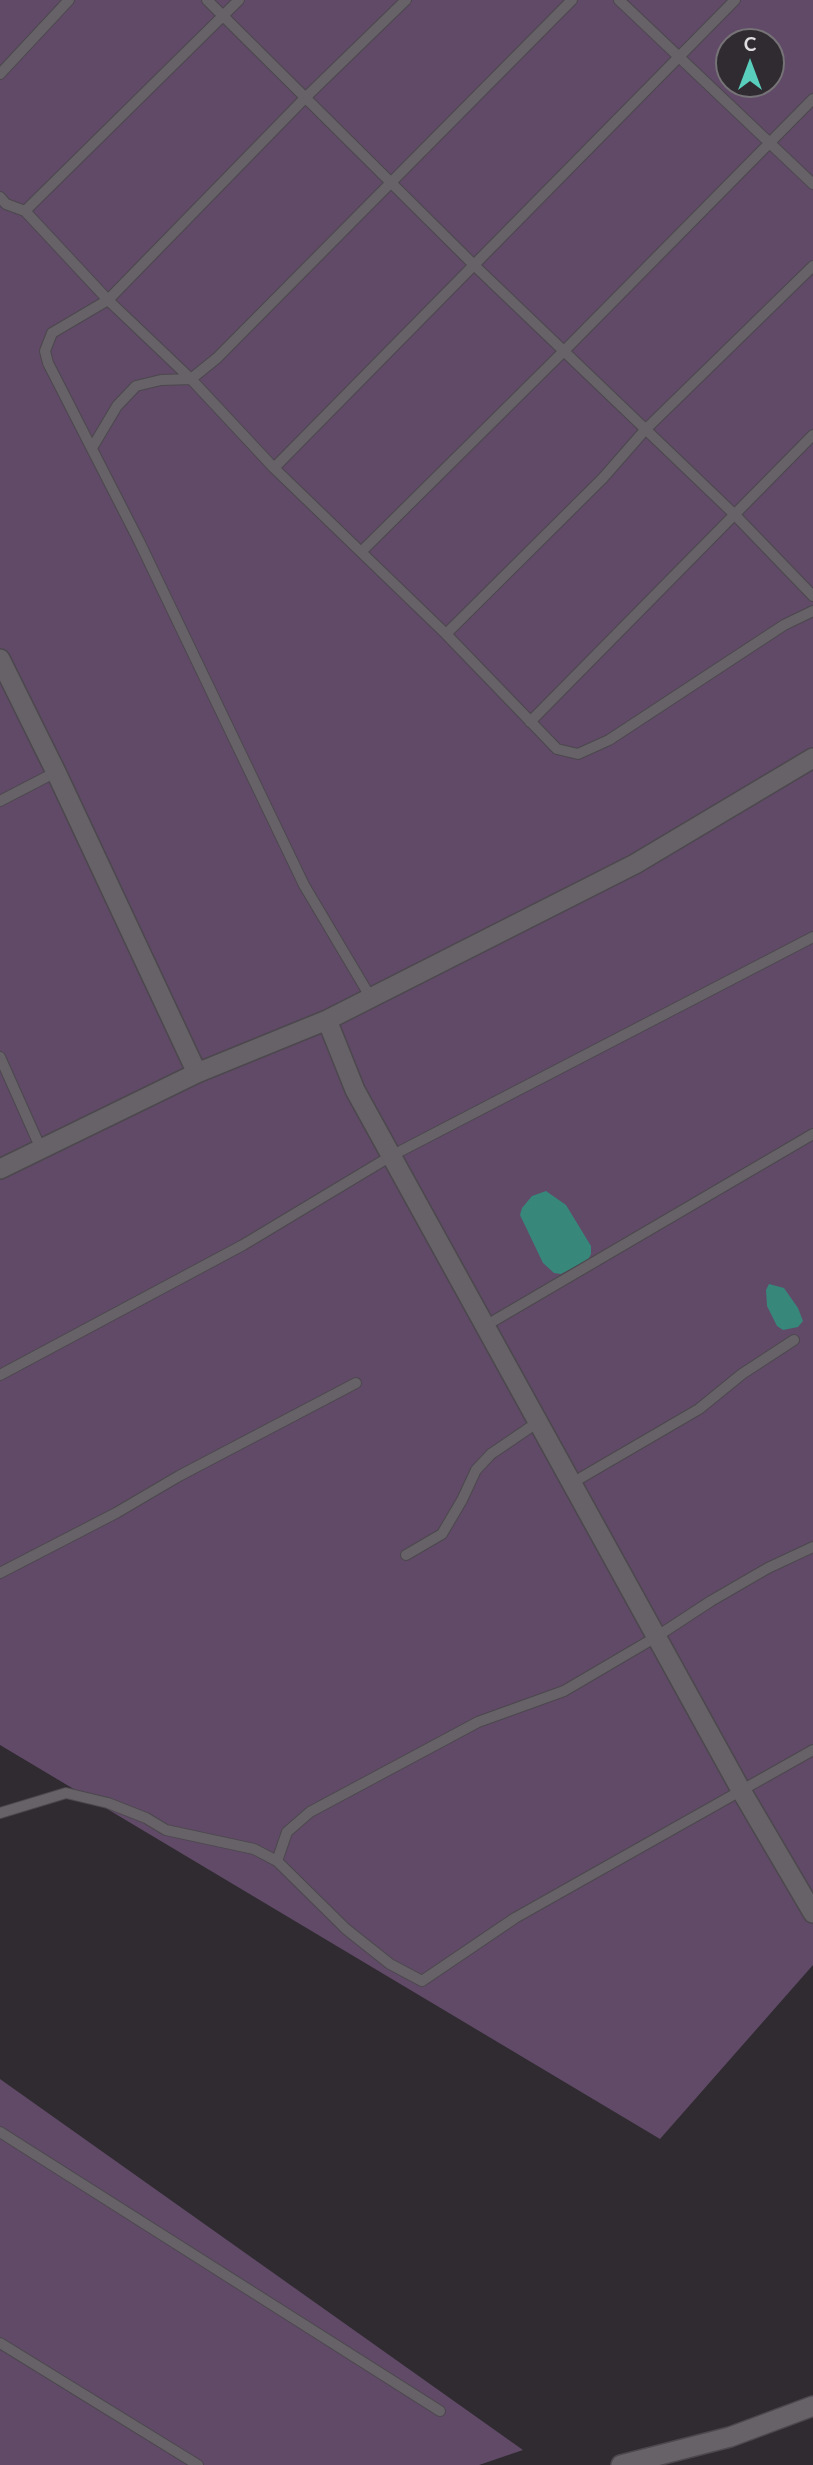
<!DOCTYPE html>
<meta charset="utf-8">
<style>
body{margin:0}
#map{position:relative;width:813px;height:2465px;overflow:hidden;background:#2f2b30;font-family:Lato,sans-serif}
canvas{display:block}
.north{position:absolute;left:715px;top:28px;width:70px;height:70px;box-sizing:border-box;background:#2f2b30;border:2px solid #767377;border-radius:50%;rotate:0deg;font-size:19px;font-weight:700;line-height:28px;text-align:center;color:#e1dee2}
.north::after{content:'';display:block;margin:auto;width:24px;height:32px;background:#5acebd;clip-path:polygon(50% 0,100% 100%,50% 72%,0 100%)}
</style>
<div id="map">
<canvas width="813" height="2465"></canvas>
<div class="north">С</div>
</div>
<script>
const context = document.querySelector('canvas').getContext('2d');
context.lineJoin = 'round';
function paint(path, color) { context.fillStyle = color; context.fill(path, 'evenodd'); }
const toPath = rows => new Path2D(rows.map(r => 'M' + r).join(''));
function stroke(path, color, width, dash) { context.strokeStyle = color; context.lineWidth = width; context.lineCap = dash ? 'butt' : 'round'; context.setLineDash(dash || []); context.stroke(path); }
const green = toPath([
 [0,0,813,0,813,1965,660,2139,0,1745],
 [729,42,771,42,771,84,729,84],
 [0,2079,523,2450,479,2465,0,2465]
]);
const water = toPath([
 [546,1191,566,1205,591,1246,591,1254,588,1260,561,1274,554,1273,543,1263,520,1215,522,1208,532,1196],
 [769,1284,784,1288,798,1308,803,1321,798,1327,783,1330,777,1326,767,1306,766,1290]
]);
const service = toPath([
 [207,0,475,266,734,514,813,596],
 [619,0,813,184],
 [0,74,69,0],
 [0,197,6,204,25,211,108,300,191,379,274,468,446,634,557,749,578,754,609,740,784,625,813,611],
 [25,211,239,0],
 [92,448,117,406,136,386,161,380,191,379,217,358,572,0],
 [274,468,735,0],
 [362,551,565,350,813,99],
 [446,634,603,478,645,430,813,266],
 [530,722,813,435],
 [0,801,56,772],
 [371,998,304,885,139,541,48,363,45,351,52,333,108,300,305,98,406,0],
 [0,1057,41,1149],
 [485,1326,813,1134],
 [0,1375,243,1245,391,1156,813,937],
 [572,1483,699,1409,742,1374,794,1340],
 [406,1555,442,1534,462,1500,476,1470,491,1454,538,1422],
 [0,1573,116,1513,179,1476,356,1383],
 [0,1813,66,1793,108,1803,146,1818,166,1830,254,1849,277,1861,346,1929,390,1964,422,1981,515,1918,813,1750],
 [277,1861,287,1832,310,1812,478,1722,564,1691,656,1637,711,1601,768,1568,813,1547],
 [0,2132,440,2411],
 [0,2343,198,2465]
]);
const minor = toPath([
 [0,659,56,772,197,1073],
 [327,1020,355,1090,742,1792,813,1913],
 [0,1169,197,1073,327,1020,635,864,813,758],
 [621,2465,730,2437,813,2406]
]);
paint(green, '#604a67');
paint(water, '#37877b');
stroke(service, '#4c484d', 12);
stroke(minor, '#4c484d', 22);
stroke(service, '#666268', 10);
stroke(minor, '#666268', 19);
</script>
